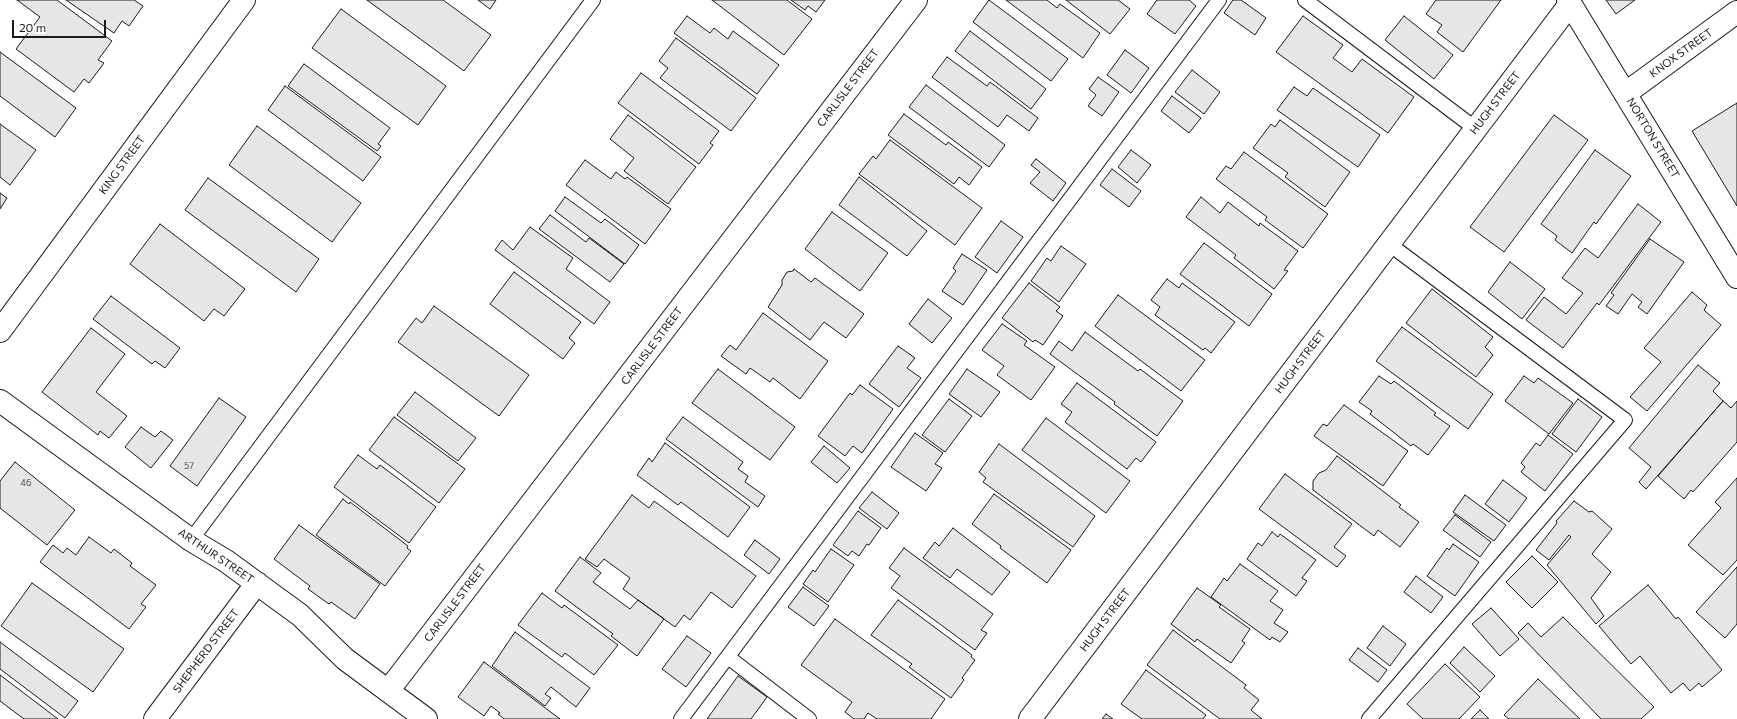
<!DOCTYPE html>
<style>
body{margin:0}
#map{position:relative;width:1737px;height:719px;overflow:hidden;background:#fff;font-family:Commissioner,sans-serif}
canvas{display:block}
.scale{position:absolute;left:12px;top:20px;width:94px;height:18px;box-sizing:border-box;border:2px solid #1a1a1a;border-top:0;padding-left:5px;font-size:12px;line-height:14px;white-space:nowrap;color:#1a1a1a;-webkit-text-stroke:3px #fff;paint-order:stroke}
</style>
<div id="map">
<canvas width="1737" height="719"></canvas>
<div class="scale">20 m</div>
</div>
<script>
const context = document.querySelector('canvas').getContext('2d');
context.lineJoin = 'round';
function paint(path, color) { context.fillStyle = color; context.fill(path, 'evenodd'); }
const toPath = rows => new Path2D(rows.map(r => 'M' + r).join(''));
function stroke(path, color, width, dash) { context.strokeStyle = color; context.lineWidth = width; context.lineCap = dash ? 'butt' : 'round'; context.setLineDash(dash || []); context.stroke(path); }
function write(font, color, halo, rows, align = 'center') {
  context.font = font + ' Commissioner,sans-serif'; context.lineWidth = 3; context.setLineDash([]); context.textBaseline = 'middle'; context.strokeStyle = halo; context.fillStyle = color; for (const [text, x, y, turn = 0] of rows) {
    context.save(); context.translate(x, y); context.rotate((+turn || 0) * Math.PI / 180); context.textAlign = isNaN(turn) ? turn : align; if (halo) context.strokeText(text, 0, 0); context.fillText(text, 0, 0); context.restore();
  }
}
const building = toPath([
 [17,0,57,0,112,41,98,60,104,63,89,83,84,79,74,92,16,49,40,17,17,0],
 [66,0,134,0,143,6,129,26,122,21,114,33,66,0],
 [367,0,443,0,491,35,464,71,367,0],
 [478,0,496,0,490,9,478,0],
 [712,0,787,0,812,19,784,55,712,0],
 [791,0,825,0,816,12,808,6,805,10,791,0],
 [989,0,1068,59,1051,81,973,22,989,0],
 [1006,0,1047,0,1057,8,1060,4,1100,33,1083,58,1006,0],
 [1066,0,1118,0,1130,9,1110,34,1066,0],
 [1157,0,1189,0,1196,6,1175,34,1147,14,1157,0],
 [1233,0,1241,0,1266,18,1255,35,1224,13,1233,0],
 [1436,0,1501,0,1463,52,1437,32,1442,25,1426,14,1436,0],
 [1606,0,1635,0,1616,14,1606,0],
 [341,9,446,86,418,125,312,48,341,9],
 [687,16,710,33,714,28,728,39,733,31,779,65,757,94,674,33,687,16],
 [1303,16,1343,45,1333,58,1352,72,1362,59,1414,97,1388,133,1276,52,1303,16],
 [1404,16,1453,55,1434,79,1385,40,1404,16],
 [970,31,1046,89,1031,109,955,51,970,31],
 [676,38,756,98,731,131,660,78,668,68,659,61,676,38],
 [1125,50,1149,68,1131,93,1107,75,1125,50],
 [0,52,76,108,55,137,0,96,0,52],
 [947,57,987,86,990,82,1038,118,1029,131,1007,115,998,127,932,77,947,57],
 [304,64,390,128,378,144,381,146,377,151,288,86,304,64],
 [1192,70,1220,92,1204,114,1175,92,1192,70],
 [641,73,719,131,710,143,713,145,699,164,618,103,641,73],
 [1098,77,1119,92,1102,116,1088,106,1096,95,1089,89,1098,77],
 [926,85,1005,145,989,167,909,107,926,85],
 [285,86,381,157,363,181,268,110,285,86],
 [1294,87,1307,96,1313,88,1380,135,1358,167,1277,110,1294,87],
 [1172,96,1201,118,1189,133,1161,111,1172,96],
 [1737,103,1737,206,1692,131,1737,103],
 [904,114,946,145,948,142,982,167,969,185,959,177,954,184,888,135,904,114],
 [628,115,696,167,668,204,624,171,634,158,610,139,628,115],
 [1554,115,1588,140,1504,252,1470,227,1554,115],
 [1280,120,1350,172,1325,207,1285,177,1288,173,1253,148,1271,124,1275,127,1280,120],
 [0,124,36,150,10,185,0,177,0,124],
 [257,126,361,203,332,242,229,165,257,126],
 [890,140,982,208,955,245,859,174,873,156,876,159,890,140],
 [1131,150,1151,165,1137,183,1118,167,1131,150],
 [1595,150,1631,176,1596,224,1594,222,1572,253,1555,240,1557,236,1541,224,1595,150],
 [1244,152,1328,214,1303,248,1265,220,1267,217,1216,179,1226,166,1231,169,1244,152],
 [1036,159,1066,183,1053,201,1030,183,1040,172,1031,165,1036,159],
 [585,160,611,179,616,172,625,179,627,177,671,209,645,244,566,185,585,160],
 [1112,169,1141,191,1129,207,1100,185,1112,169],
 [859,177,927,231,907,256,839,205,859,177],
 [208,178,319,259,296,292,185,210,208,178],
 [0,193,7,198,0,209,0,193],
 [565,197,601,223,605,219,639,245,625,264,555,211,565,197],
 [1201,197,1220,213,1228,202,1259,226,1260,223,1298,251,1284,270,1288,271,1274,289,1234,258,1236,255,1186,217,1201,197],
 [1638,204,1661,222,1599,305,1597,303,1563,348,1526,320,1544,297,1566,314,1583,293,1562,278,1585,248,1598,258,1638,204],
 [832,212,888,253,860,291,805,249,832,212],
 [550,215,586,242,589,238,624,264,610,282,539,229,550,215],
 [1001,221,1023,237,997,273,975,257,1001,221],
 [160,224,245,289,224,316,214,309,204,321,130,264,160,224],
 [530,227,573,258,566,269,610,302,594,324,495,250,502,240,513,250,530,227],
 [1650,239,1684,262,1647,314,1638,307,1642,302,1632,294,1618,314,1606,306,1614,295,1611,293,1650,239],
 [1204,243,1272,294,1249,326,1180,274,1204,243],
 [1061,246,1086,264,1059,302,1031,281,1047,258,1051,261,1061,246],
 [962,254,987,270,963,305,942,291,956,271,953,268,962,254],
 [1510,262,1545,289,1522,319,1488,292,1510,262],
 [794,269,811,282,815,278,864,314,846,338,824,322,810,340,768,307,782,285,782,280,787,272,793,271,794,269],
 [514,272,581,322,569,338,575,343,563,359,490,304,514,272],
 [1167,279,1179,288,1182,283,1235,322,1211,353,1205,348,1203,350,1155,315,1160,307,1151,300,1167,279],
 [1029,283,1060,307,1056,311,1063,316,1043,345,1035,340,1033,342,1002,318,1029,283],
 [1432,289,1493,337,1485,347,1493,355,1476,377,1406,323,1432,289],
 [1692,292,1707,305,1704,310,1721,325,1647,411,1630,397,1661,362,1644,348,1692,292],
 [1118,295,1205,360,1181,391,1095,326,1118,295],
 [111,296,180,348,165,368,155,361,152,364,93,319,111,296],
 [928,299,952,318,932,343,909,324,928,299],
 [434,306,529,375,499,416,398,342,416,318,422,323,434,306],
 [763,313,828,361,800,399,773,378,770,382,750,368,746,374,721,356,730,345,736,350,763,313],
 [1002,324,1027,341,1024,345,1055,367,1031,400,997,375,1004,366,982,350,1002,324],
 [1402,327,1493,394,1468,429,1376,361,1402,327],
 [91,328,125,354,96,392,127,416,109,438,100,431,98,435,42,392,91,328],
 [1085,332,1138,371,1140,369,1183,401,1157,436,1114,404,1115,402,1050,354,1059,341,1072,351,1085,332],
 [898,346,915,358,907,368,921,378,899,407,869,384,898,346],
 [1698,365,1720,383,1713,391,1723,401,1646,489,1639,482,1651,467,1629,448,1698,365],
 [718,369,795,427,770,460,692,403,718,369],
 [967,369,1000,392,981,417,949,394,967,369],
 [1379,376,1391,384,1394,381,1436,413,1434,415,1450,426,1428,455,1413,444,1411,446,1370,414,1372,411,1359,402,1379,376],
 [1524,376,1534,383,1538,378,1573,403,1549,434,1505,401,1524,376],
 [1077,383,1156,442,1141,462,1136,458,1127,469,1065,422,1072,412,1061,404,1077,383],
 [860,385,893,409,862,453,853,446,845,456,818,436,850,393,852,395,860,385],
 [415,392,476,438,458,461,397,415,415,392],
 [219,398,246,417,197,486,170,466,219,398],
 [949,399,972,416,945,452,922,435,949,399],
 [1578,399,1602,417,1576,452,1552,434,1578,399],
 [1723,401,1731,408,1737,401,1737,442,1693,492,1691,490,1684,499,1658,476,1723,401],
 [1344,405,1408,451,1383,486,1314,436,1323,424,1327,426,1344,405],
 [394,417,465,469,439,503,369,450,394,417],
 [683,417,743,462,738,469,748,476,745,482,765,496,758,507,666,439,683,417],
 [1046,418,1130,481,1106,513,1022,450,1046,418],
 [141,427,155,437,161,431,173,440,151,468,125,447,141,427],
 [915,433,943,453,935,464,942,468,926,491,891,467,915,433],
 [1548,435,1573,454,1545,491,1521,472,1525,467,1521,463,1536,443,1540,446,1548,435],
 [665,443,750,507,728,537,681,502,678,505,637,475,649,458,652,462,665,443],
 [999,444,1095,516,1073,547,983,482,986,478,979,472,999,444],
 [824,446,850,468,837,483,811,462,824,446],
 [358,455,377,469,380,465,436,507,409,543,334,487,358,455],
 [1337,456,1401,505,1399,507,1419,522,1400,547,1378,530,1374,536,1313,490,1313,481,1319,473,1326,470,1337,456],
 [15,462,75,510,47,545,0,508,0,481,15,462],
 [1285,474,1352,524,1334,547,1346,556,1337,567,1259,509,1285,474],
 [1737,478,1737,560,1723,575,1688,545,1721,508,1715,502,1737,478],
 [1503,480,1527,498,1509,522,1485,504,1503,480],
 [872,492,899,513,887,529,859,508,872,492],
 [994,494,1071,550,1047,583,1000,548,1001,546,972,524,994,494],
 [632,495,649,508,654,501,756,576,732,608,711,592,690,620,684,615,675,627,623,589,630,578,604,559,597,567,585,559,632,495],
 [1465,495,1506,525,1494,541,1453,512,1465,495],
 [343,499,349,504,350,502,408,546,407,548,411,551,385,586,316,535,343,499],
 [1574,501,1589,512,1592,511,1612,529,1592,554,1611,572,1591,598,1604,616,1596,624,1547,565,1571,537,1569,535,1549,560,1536,550,1557,523,1556,521,1574,501],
 [858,511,881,528,869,545,867,544,859,556,852,551,848,556,833,545,858,511],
 [1455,515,1491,542,1480,557,1443,530,1455,515],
 [299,525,380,584,355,619,331,602,329,604,308,589,310,586,274,559,299,525],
 [953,528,1010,572,992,595,957,569,950,578,923,558,935,542,939,546,953,528],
 [1272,532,1278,537,1280,534,1316,560,1302,578,1307,581,1296,596,1247,559,1258,543,1262,546,1272,532],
 [89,537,111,553,114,549,132,563,130,566,156,585,141,604,146,607,129,629,40,562,53,545,63,553,67,548,76,555,89,537],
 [755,540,780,559,769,574,744,555,755,540],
 [1453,544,1479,562,1455,596,1427,576,1447,548,1449,550,1453,544],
 [904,548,993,614,981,630,987,633,975,650,891,588,900,576,889,568,904,548],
 [831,549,854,565,828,602,803,584,813,570,815,572,831,549],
 [1532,556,1558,582,1532,608,1506,582,1532,556],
 [580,557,601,573,593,582,630,609,638,600,664,619,637,656,611,636,613,634,555,591,580,557],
 [1240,564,1278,591,1270,601,1283,610,1274,623,1288,632,1280,642,1272,637,1270,640,1211,597,1224,578,1227,581,1240,564],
 [1737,567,1737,624,1725,638,1696,612,1737,567],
 [1416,576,1443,597,1431,613,1404,592,1416,576],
 [32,583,124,649,93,692,1,626,32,583],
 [1648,585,1676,619,1678,617,1722,670,1702,687,1699,683,1690,691,1683,683,1671,693,1640,656,1631,664,1599,626,1648,585],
 [803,587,829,606,814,626,788,607,803,587],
 [1197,588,1221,605,1219,607,1250,629,1242,641,1245,643,1231,663,1197,639,1195,642,1171,624,1197,588],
 [542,593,562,608,564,605,618,645,594,675,565,653,562,657,518,625,542,593],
 [898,600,972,655,971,657,975,660,962,678,964,680,951,698,909,667,912,664,871,635,898,600],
 [1491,608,1519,639,1500,656,1472,624,1491,608],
 [1563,617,1654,707,1641,719,1601,719,1518,633,1528,623,1541,637,1563,617],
 [835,619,945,699,931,719,877,719,868,713,864,719,854,719,845,712,852,702,801,665,835,619],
 [1383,626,1406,644,1390,666,1367,648,1383,626],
 [1173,630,1246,685,1244,688,1259,700,1251,710,1262,719,1220,719,1147,665,1173,630],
 [515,632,590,688,576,707,551,687,545,694,551,698,545,706,492,666,515,632],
 [687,636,711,653,686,687,662,669,687,636],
 [0,642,78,701,65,718,0,669,0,642],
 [1464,647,1495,676,1480,692,1450,663,1464,647],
 [1358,648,1387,670,1378,682,1349,660,1358,648],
 [484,662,560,719,504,719,498,714,500,713,491,706,484,716,458,697,484,662],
 [1445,664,1480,697,1459,719,1423,719,1407,704,1445,664],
 [1146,670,1206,715,1203,719,1142,719,1121,704,1146,670],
 [0,675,58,719,24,719,0,701,0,675],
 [738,676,767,697,751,719,707,719,738,676],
 [1538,679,1580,719,1509,719,1504,715,1538,679],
 [1480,710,1489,719,1471,719,1480,710],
 [1106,714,1113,719,1102,719,1106,714]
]);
const lane = toPath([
 [1305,0,1476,129],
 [191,540,593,0],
 [728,657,809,719],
 [681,719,1219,0],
 [1369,719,1625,420,1389,244]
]);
const street = toPath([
 [1626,93,1737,12],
 [0,331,244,0],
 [0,401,191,540,226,561,300,615,345,659,426,719],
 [388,691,916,0],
 [155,719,257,583],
 [1030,719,1570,4]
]);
const secondary = toPath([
 [1568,0,1737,277]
]);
const numberNames = [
 ["57",189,466],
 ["46",26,483]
];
const streetNames = [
 ["KNOX STREET",1681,53,-36],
 ["CARLISLE STREET",848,88,-53],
 ["HUGH STREET",1495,103,-53],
 ["NORTON STREET",1653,138,59],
 ["KING STREET",122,165,-54],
 ["CARLISLE STREET",652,346,-53],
 ["HUGH STREET",1300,362,-53],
 ["ARTHUR STREET",216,556,34],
 ["CARLISLE STREET",455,603,-53],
 ["HUGH STREET",1105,620,-53],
 ["SHEPHERD STREET",206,651,-53]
];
paint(building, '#e6e6e6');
stroke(building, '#1a1a1a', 1);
stroke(lane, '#1a1a1a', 16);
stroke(street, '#1a1a1a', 24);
stroke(secondary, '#1a1a1a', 24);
stroke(lane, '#fff', 14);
stroke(street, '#fff', 22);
stroke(secondary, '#fff', 22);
write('9px', '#4d4d4d', null, numberNames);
write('11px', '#1a1a1a', '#fff', streetNames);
</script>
